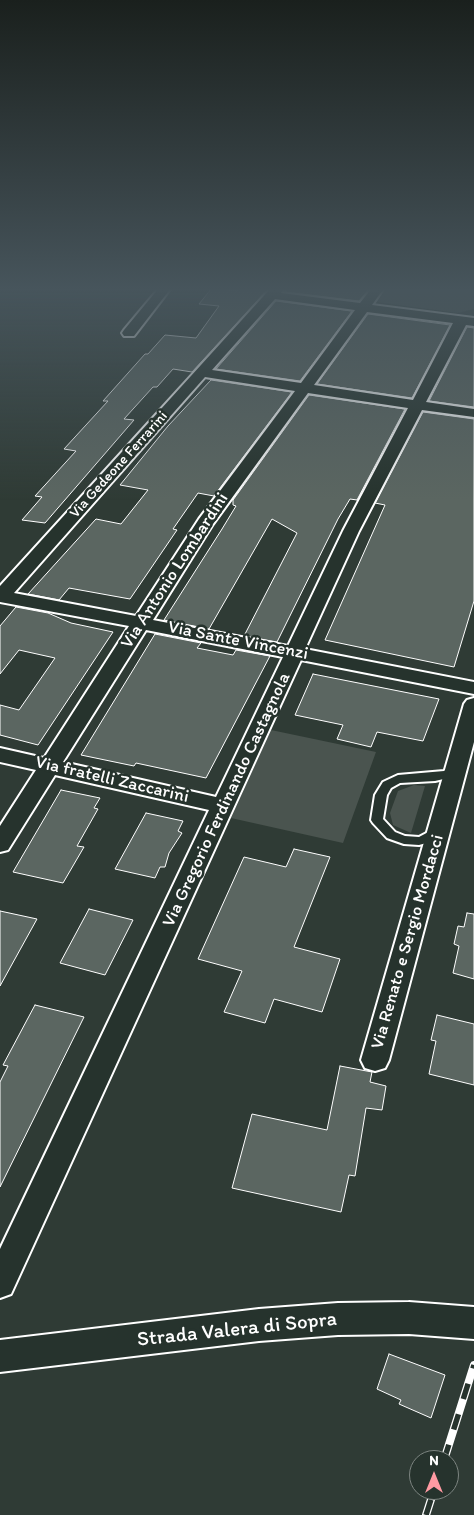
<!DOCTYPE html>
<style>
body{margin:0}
#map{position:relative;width:474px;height:1515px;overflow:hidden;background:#2f3b35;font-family:Itim,sans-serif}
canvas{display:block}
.north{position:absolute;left:409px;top:1450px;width:50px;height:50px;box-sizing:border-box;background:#26332d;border:1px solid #7d8581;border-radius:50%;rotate:0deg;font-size:14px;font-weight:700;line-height:20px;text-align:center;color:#fff}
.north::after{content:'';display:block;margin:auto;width:18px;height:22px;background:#ff9aa2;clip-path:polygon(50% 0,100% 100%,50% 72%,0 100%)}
</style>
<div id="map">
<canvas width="474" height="1515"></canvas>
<div class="north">N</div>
</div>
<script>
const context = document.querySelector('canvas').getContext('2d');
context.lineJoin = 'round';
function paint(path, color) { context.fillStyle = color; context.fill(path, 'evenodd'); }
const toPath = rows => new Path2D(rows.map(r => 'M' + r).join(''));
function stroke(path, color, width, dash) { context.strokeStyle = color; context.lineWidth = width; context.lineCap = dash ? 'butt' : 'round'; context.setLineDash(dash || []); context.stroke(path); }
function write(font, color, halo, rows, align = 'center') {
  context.font = font + ' Itim,sans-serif'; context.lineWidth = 5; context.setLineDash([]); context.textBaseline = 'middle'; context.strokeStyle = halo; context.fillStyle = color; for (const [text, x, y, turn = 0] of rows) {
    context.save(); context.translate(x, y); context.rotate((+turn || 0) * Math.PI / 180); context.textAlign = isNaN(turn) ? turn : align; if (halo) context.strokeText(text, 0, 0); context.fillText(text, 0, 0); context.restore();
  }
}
const green = toPath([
 [387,288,474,288,474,309,458,313,377,302],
 [271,730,376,752,343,843,231,818],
 [414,785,425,786,411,833,393,825,390,813,398,791]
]);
const building = toPath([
 [212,288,237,291,239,288,269,288,192,372,173,369,157,387,153,387,124,419,134,420,45,523,22,520,42,497,35,496,76,451,64,449,108,401,103,401,145,354,148,354,165,335,196,338,219,306,199,304,212,288],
 [286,288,370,288,359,301,284,292,286,288],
 [276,301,352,311,300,381,216,369,276,301],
 [368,314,450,325,412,398,317,384,368,314],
 [467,327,474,328,474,407,429,401,467,327],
 [211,380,292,392,214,496,198,493,173,529,177,530,130,599,69,588,59,600,28,594,96,519,121,524,148,490,120,485,168,426,211,380],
 [309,395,405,409,357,500,350,499,338,519,277,642,244,636,297,533,272,519,209,629,164,620,222,529,236,506,233,505,233,500,309,395],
 [423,412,474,419,474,601,454,667,325,640,385,505,375,503,423,412],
 [16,607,48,613,71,623,113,632,38,745,0,735,0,705,19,710,55,658,19,650,0,674,0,626,16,607],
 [155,634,201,643,197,648,233,655,236,650,270,656,206,778,136,763,134,766,81,755,155,634],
 [313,674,439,699,423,741,377,732,371,747,337,739,343,725,295,715,313,674],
 [61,790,100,798,94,808,98,809,77,846,84,847,63,883,13,872,61,790],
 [146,813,183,821,178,831,182,833,169,853,165,867,160,867,155,878,115,869,146,813],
 [294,849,330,857,294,947,340,959,322,1012,274,999,265,1023,224,1012,242,971,198,959,244,857,286,867,294,849],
 [89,909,133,920,105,975,60,963,89,909],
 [0,911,37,919,0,986,0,911],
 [467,913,474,914,474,979,453,973,459,946,454,944,458,926,464,927,467,913],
 [35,1005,84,1017,0,1187,0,1082,8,1066,3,1065,35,1005],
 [437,1015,474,1024,474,1085,429,1074,436,1041,431,1040,437,1015],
 [340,1066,372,1072,370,1082,386,1086,382,1110,366,1108,355,1176,349,1175,341,1212,232,1188,252,1114,327,1130,340,1066],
 [389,1354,445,1375,431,1418,399,1404,401,1400,377,1389,389,1354]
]);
const service = toPath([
 [455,764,461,768,452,777,435,781,400,783,391,788,387,795,383,819,395,832,405,836,419,837,436,828,440,829,442,832,440,835,430,842,419,845,404,844,387,838,373,823,371,820,375,795,383,782,398,775,444,771,455,764]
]);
const minor = toPath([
 [159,288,171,288,134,336,124,336,122,333,124,330,159,288],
 [271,288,284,288,281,293,360,303,372,288,384,288,372,305,474,318,474,326,466,325,426,402,474,409,474,417,422,410,359,531,305,649,474,682,474,694,301,660,11,1294,0,1298,0,1249,209,810,55,775,8,850,0,852,0,826,36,770,0,762,0,748,44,758,129,626,0,602,0,586,271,288],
 [275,299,355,310,301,383,212,370,275,299],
 [367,312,453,323,413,400,314,385,367,312],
 [205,377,295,391,199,519,136,616,14,593,205,377],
 [308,393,408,408,343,531,288,646,153,620,213,524,308,393],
 [146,630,283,657,216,797,63,762,146,630],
 [474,698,474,742,389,1060,385,1068,375,1071,365,1068,361,1060,464,704,467,700,474,698],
 [409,1302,474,1307,474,1339,409,1334,338,1335,259,1341,0,1372,0,1340,259,1309,338,1303,409,1302]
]);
const rail = toPath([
 [444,1460,474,1365],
 [426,1515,434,1490]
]);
const farStreetnames = [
 ["Via Gedeone Ferrarini",119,465,-48]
];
const streetNames = [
 ["Via Antonio Lombardini",175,571,-57],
 ["Via Sante Vincenzi",238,641,11],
 ["Via fratelli Zaccarini",112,780,13],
 ["Via Gregorio Ferdinando Castagnola",227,800,-65],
 ["Via Renato e Sergio Mordacci",408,942,-74]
];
const nearStreetnames = [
 ["Strada Valera di Sopra",237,1330,-6]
];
paint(green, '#4a544f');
paint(building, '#5b6661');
stroke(building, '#fff', 1);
stroke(service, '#fff', 4);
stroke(minor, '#fff', 4);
paint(service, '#26332d');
paint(minor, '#26332d');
stroke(rail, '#fff', 8);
stroke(rail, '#26332d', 5.5, [16]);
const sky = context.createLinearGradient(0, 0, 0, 500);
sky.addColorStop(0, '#1a201d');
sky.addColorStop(0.58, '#47555c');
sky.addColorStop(1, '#47555c00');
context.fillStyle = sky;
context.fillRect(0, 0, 474, 500);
write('15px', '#fff', '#26332d', farStreetnames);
write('18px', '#fff', '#26332d', streetNames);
write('21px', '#fff', '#26332d', nearStreetnames);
</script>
